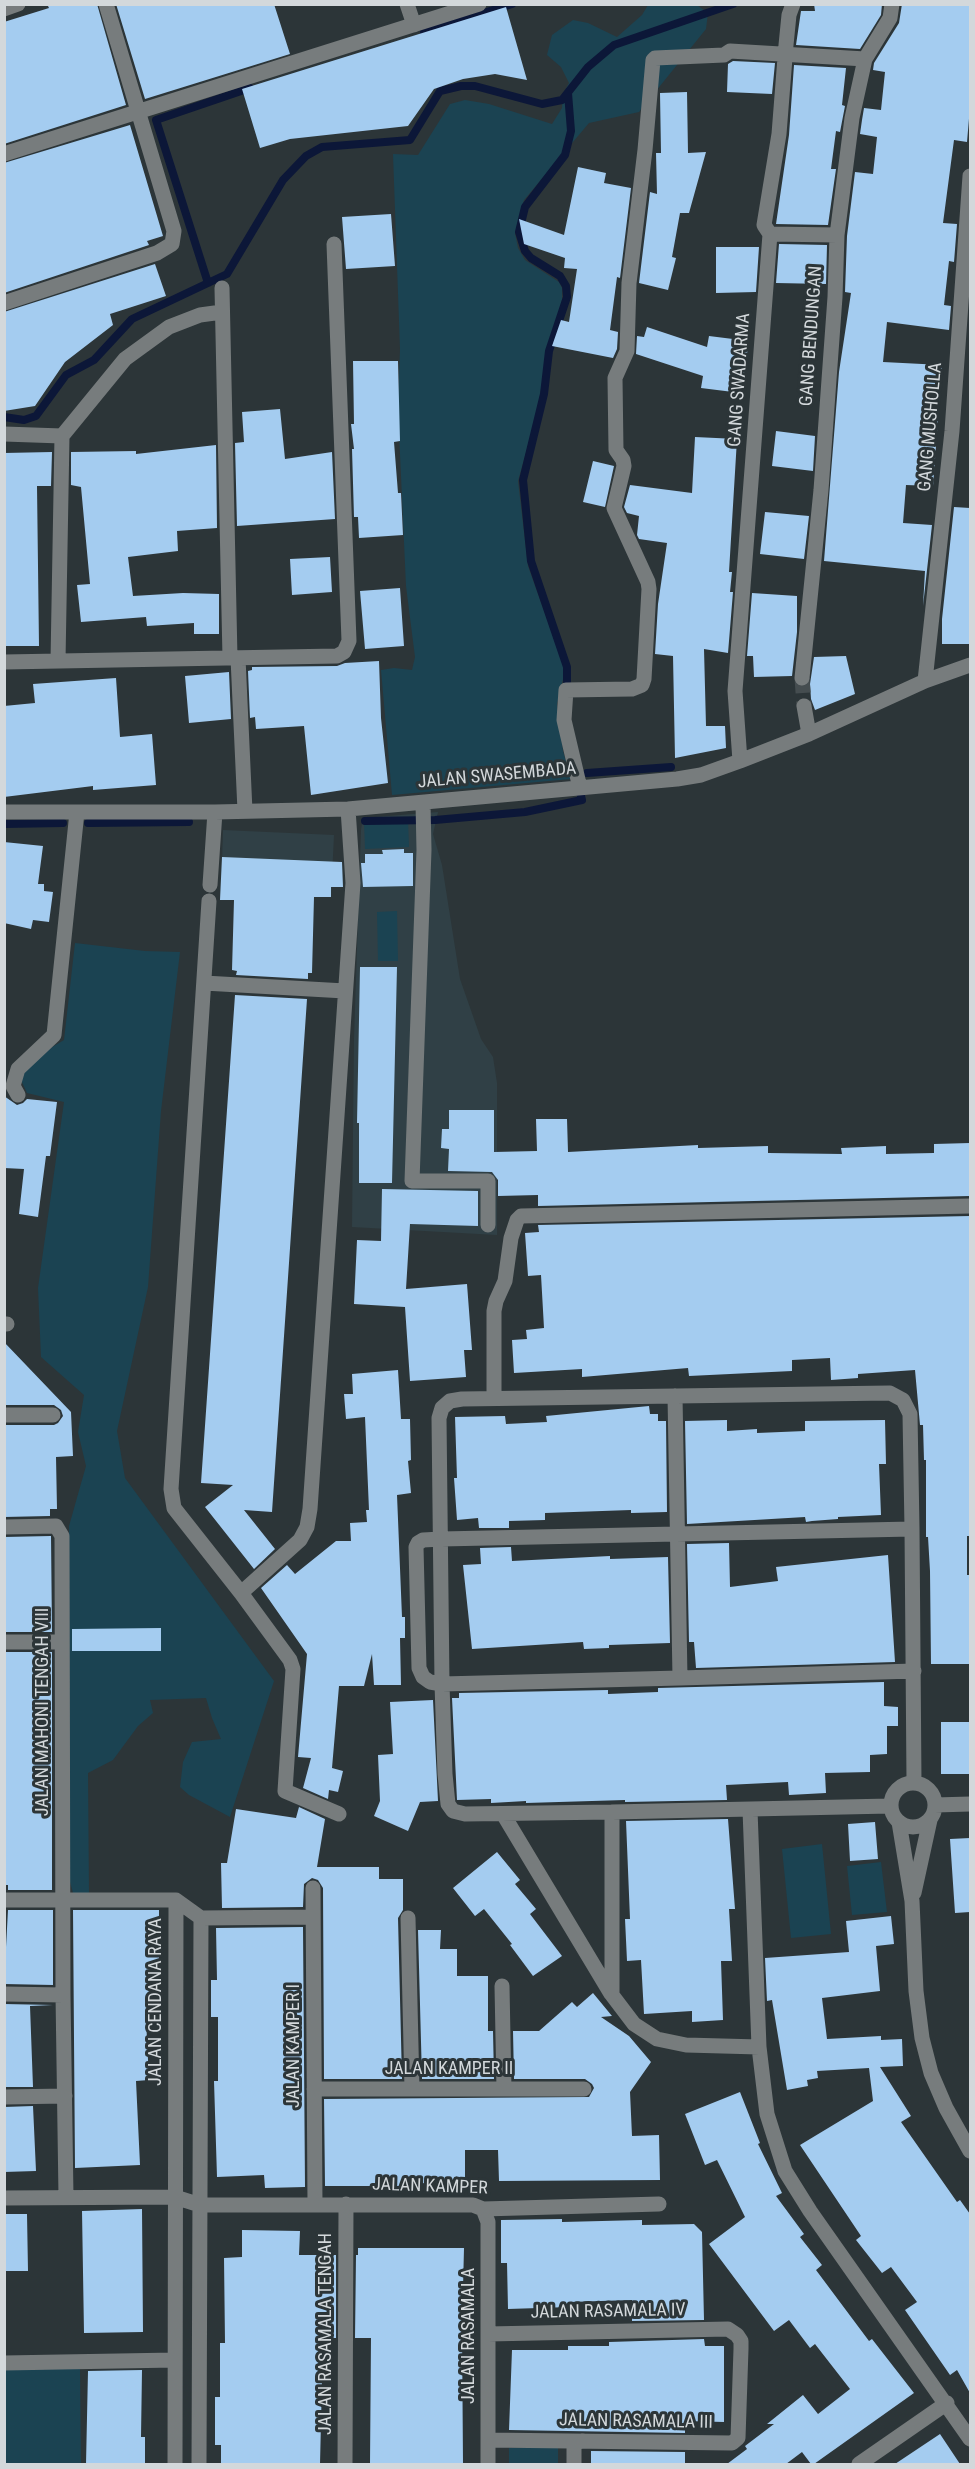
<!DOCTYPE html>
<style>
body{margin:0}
#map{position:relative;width:975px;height:2469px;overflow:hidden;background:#2c3538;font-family:"Roboto Condensed",sans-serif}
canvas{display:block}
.frame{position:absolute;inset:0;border:6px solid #d3d8db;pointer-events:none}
</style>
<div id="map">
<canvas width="975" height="2469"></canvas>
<div class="frame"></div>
</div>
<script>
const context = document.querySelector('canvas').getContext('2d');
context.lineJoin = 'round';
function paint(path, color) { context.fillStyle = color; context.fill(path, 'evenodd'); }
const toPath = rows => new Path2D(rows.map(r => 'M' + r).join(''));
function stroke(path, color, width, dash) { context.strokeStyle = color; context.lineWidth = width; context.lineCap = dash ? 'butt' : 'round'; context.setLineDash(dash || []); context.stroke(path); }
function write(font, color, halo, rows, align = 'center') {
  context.font = font + ' "Roboto Condensed",sans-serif'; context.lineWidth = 6; context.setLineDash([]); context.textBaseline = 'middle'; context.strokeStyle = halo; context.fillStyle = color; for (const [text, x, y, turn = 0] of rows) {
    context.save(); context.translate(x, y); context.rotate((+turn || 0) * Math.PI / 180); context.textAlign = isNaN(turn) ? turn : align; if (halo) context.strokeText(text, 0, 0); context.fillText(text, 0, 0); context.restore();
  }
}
const built = toPath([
 [438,812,433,834,442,865,460,979,481,1039,493,1057,497,1083,497,1235,352,1227,354,1038,361,830,363,818],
 [223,830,334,835,331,897,221,892]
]);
const green = toPath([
 [648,5,697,5,708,13,706,29,639,112,589,123,524,200,515,233,518,248,525,260,559,282,562,288,562,300,548,351,536,417,518,481,528,566,564,667,564,675,557,704,563,751,571,779,392,795,381,670,394,668,412,670,415,657,406,586,398,410,400,349,393,154,418,155,450,104,465,100,489,104,552,124,562,108,563,94,569,83,561,67,547,55,552,35,573,20,588,23,617,37,642,15],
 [408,819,409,847,365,849,364,821],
 [397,911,398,961,378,961,377,912],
 [75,943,145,951,180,952,161,1111,148,1287,117,1431,125,1478,274,1681,230,1817,189,1795,180,1787,183,1762,192,1742,221,1739,212,1718,206,1698,150,1700,153,1713,138,1726,113,1760,88,1773,89,1893,73,1893,69,1878,69,1526,86,1466,78,1432,84,1395,41,1357,38,1288,64,1102,27,1093,20,1078,32,1059,64,1040],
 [822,1844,831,1934,791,1938,782,1849],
 [881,1862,887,1912,852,1915,847,1866],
 [80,2368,81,2464,5,2464,4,2369],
 [558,2447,558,2464,509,2464,509,2448]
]);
const stream = toPath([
 [424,32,512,4],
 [208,283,156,120,250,88],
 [4,417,24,420,36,416,66,375,94,360,132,319,227,274,283,180,306,156,322,147,410,140,440,91,461,86,475,86,542,104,562,100,588,67,614,45,733,4],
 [567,681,567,667,531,561,523,480,544,394,549,351,567,297,566,286,560,276,531,258,525,251,519,232,525,207,565,155,571,131,568,93],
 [587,773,671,767],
 [365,821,435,820,525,812,582,800,580,792],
 [88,823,189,822],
 [4,824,63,823]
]);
const building = toPath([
 [47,4,97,4,126,105,4,144,4,22,49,8],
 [116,4,274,4,290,54,145,99],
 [814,4,882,4,881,15,860,49,796,45,801,11,815,11],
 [902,4,970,4,970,107,967,142,954,140,943,223,957,224,954,262,949,261,944,305,951,306,949,330,887,322,883,362,942,365,933,486,906,485,903,523,932,525,923,606,925,571,824,561,839,372,851,293,845,292,847,236,855,172,873,174,877,137,860,134,862,120,864,108,881,110,885,72,873,70,874,63,899,23],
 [506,7,527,80,495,74,463,79,434,89,408,126,290,139,260,148,242,89],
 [733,61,775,63,772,94,727,92,728,64],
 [794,65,846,68,842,105,845,106,840,132,836,131,831,169,836,169,828,225,776,224,789,135],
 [687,92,688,153,706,152,689,213,680,213,672,257,676,258,668,290,639,283,650,192,657,194,656,153,661,153,660,93],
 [130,125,163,236,147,241,149,245,4,293,4,163],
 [578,167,606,173,604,183,631,188,620,278,617,277,610,330,618,332,617,349,613,358,552,346,561,320,569,322,577,269,564,268,565,258,524,244,519,219,564,235],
 [391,214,395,266,346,269,342,217],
 [779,244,827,245,826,284,776,283],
 [716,247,759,247,756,292,716,293],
 [155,264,166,296,110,314,113,325,65,362,35,406,4,411,4,312],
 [647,327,707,347,709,336,749,341,741,393,701,388,703,376,636,354,637,336,644,337],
 [353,361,398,361,400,441,394,442,398,493,401,493,403,535,359,538,358,517,354,517,352,449,354,449,351,424,354,424],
 [280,409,285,459,332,452,335,519,237,526,235,443,244,442,242,412],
 [776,431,815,436,813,471,772,466],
 [695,437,737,439,729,572,732,572,730,592,733,592,728,653,704,649,706,726,725,726,726,748,675,758,673,656,655,654,658,604,667,543,639,539,637,535,639,516,627,513,624,507,630,485,692,493],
 [216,445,217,528,177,531,178,551,128,557,133,596,183,593,219,594,219,634,194,634,194,623,147,626,146,617,81,622,77,585,90,584,81,487,71,485,71,452,136,451,136,454],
 [52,452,51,486,37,486,39,646,4,646,4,453],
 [593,461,614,466,605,507,583,502],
 [954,507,970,508,970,644,942,644,942,619],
 [765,512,809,516,804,559,760,554],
 [330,557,332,592,292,595,290,559],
 [400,588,404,646,365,649,360,591],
 [752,593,797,596,797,632,792,676,754,677,753,656,747,656],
 [846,656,855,694,815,710,811,699,810,684,814,657],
 [379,661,381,718,388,783,311,795,304,726,256,729,255,717,250,718,248,671,252,670,252,667,337,666,345,663],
 [229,672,231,719,189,723,185,676],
 [116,678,120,737,152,734,156,785,93,790,93,786,4,797,4,706,35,703,33,684],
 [4,842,43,846,38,884,44,884,44,891,53,892,49,922,33,920,31,929,4,923],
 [404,849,404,853,413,853,413,886,363,887,361,863,365,863,365,854,383,854,382,850],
 [222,857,342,862,343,887,331,887,331,897,314,897,312,973,308,973,308,979,236,975,237,971,232,970,234,900,220,900],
 [360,967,397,967,392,1183,359,1183,359,1123,357,1123],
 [235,995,307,999,272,1512,244,1510,275,1549,254,1569,205,1507,233,1485,201,1483],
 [4,1096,17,1105,23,1103,27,1099,57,1102,50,1156,46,1156,38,1217,19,1214,24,1169,4,1168],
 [449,1110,494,1110,494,1152,537,1151,536,1119,567,1119,568,1152,698,1145,698,1148,768,1146,768,1153,842,1154,841,1148,886,1146,886,1154,934,1153,934,1144,970,1143,970,1196,538,1206,538,1195,498,1196,498,1180,492,1172,448,1171,449,1149,441,1148,442,1129,449,1129],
 [382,1189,478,1191,478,1226,410,1224,406,1289,467,1284,472,1350,464,1350,466,1377,410,1381,405,1307,354,1304,357,1240,381,1241],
 [970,1216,970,1536,967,1536,967,1575,970,1575,970,1664,931,1664,930,1571,928,1537,926,1537,926,1460,924,1460,923,1425,920,1425,915,1370,858,1374,858,1378,831,1380,830,1358,792,1360,792,1371,689,1376,688,1368,582,1377,582,1369,514,1373,512,1340,527,1339,526,1330,544,1328,541,1275,528,1276,525,1233,539,1232,538,1225],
 [4,1342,71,1412,73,1456,56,1457,57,1509,50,1509,50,1516,4,1517,4,1425,54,1425,58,1423,63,1416,61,1410,54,1405,4,1405],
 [398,1370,401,1419,410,1419,411,1460,408,1461,411,1493,397,1495,402,1617,405,1617,405,1638,400,1638,401,1685,374,1685,372,1654,364,1686,339,1686,332,1768,343,1771,338,1792,329,1790,328,1799,303,1788,311,1758,298,1757,307,1654,261,1588,287,1565,295,1574,336,1541,351,1541,350,1523,367,1522,366,1510,369,1510,365,1417,346,1419,344,1394,353,1394,352,1374],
 [649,1406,650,1414,658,1414,658,1421,666,1421,667,1512,631,1513,631,1510,545,1513,545,1520,509,1521,509,1528,479,1528,478,1518,457,1520,454,1478,457,1478,455,1417,505,1416,506,1424,547,1422,546,1416],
 [727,1420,727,1431,757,1429,757,1433,805,1431,805,1421,885,1420,886,1464,879,1464,881,1515,838,1517,838,1519,812,1521,806,1522,805,1517,687,1524,685,1421],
 [51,1536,52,1632,4,1632,4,1537],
 [729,1543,730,1587,778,1581,776,1567,888,1555,895,1662,696,1668,694,1642,689,1642,687,1544],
 [511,1547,512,1561,610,1556,610,1559,668,1557,670,1643,609,1645,609,1648,584,1649,583,1642,472,1649,463,1565,481,1564,480,1548],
 [161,1628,161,1651,72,1651,72,1629],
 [4,1652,52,1652,52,1890,8,1890,8,1885,4,1885],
 [884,1682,884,1706,898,1707,898,1726,887,1726,887,1754,870,1755,870,1772,825,1773,826,1793,789,1795,788,1782,726,1785,727,1800,625,1802,625,1800,526,1803,526,1801,491,1803,491,1799,457,1800,452,1698,459,1698,459,1693,608,1690,608,1694,658,1692,658,1688],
 [433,1700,438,1801,420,1802,408,1831,374,1816,380,1801,378,1755,393,1754,390,1702],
 [941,1722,970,1722,970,1774,941,1774],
 [299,1807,325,1819,317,1867,379,1867,379,1879,403,1879,403,1910,398,1918,402,2079,324,2079,323,1888,318,1880,312,1878,304,1884,303,1907,222,1908,221,1863,227,1863,236,1809,296,1818],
 [728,1819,735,1909,729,1909,732,1961,721,1961,723,2020,692,2022,692,2011,644,2014,641,1960,627,1961,625,1919,630,1919,626,1821],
 [875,1822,878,1859,850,1861,848,1824],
 [970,1838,970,1912,955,1913,950,1839],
 [497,1852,520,1880,515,1884,536,1909,530,1914,562,1956,533,1976,510,1945,512,1944,484,1909,475,1916,453,1888],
 [8,1910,53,1910,53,1985,4,1984],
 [73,1910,159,1910,159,1962,154,1962,155,2019,146,2019,149,2080,136,2081,140,2165,75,2168],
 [891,1916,894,1944,876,1946,880,1991,822,1998,827,2039,881,2036,881,2040,902,2039,903,2066,880,2067,911,2116,901,2122,957,2202,960,2200,970,2214,970,2393,957,2370,950,2375,905,2310,917,2302,891,2267,882,2273,856,2240,861,2236,800,2145,873,2101,869,2068,817,2071,818,2078,807,2080,808,2086,787,2090,772,2000,767,2001,765,1958,849,1952,846,1921],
 [303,1927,305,2187,265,2188,264,2175,217,2177,214,2081,218,2081,218,2017,211,2017,211,1980,217,1980,216,1928],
 [418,1930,441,1930,440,1949,457,1949,457,1976,488,1976,488,2031,493,2031,494,2079,422,2079],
 [593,1993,612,2016,601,2017,629,2036,651,2062,630,2092,632,2136,659,2135,660,2180,499,2181,498,2150,465,2150,465,2181,407,2184,407,2186,325,2186,324,2099,589,2097,594,2088,592,2084,585,2079,514,2079,513,2031,539,2031,572,2002,577,2007],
 [4,2004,53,2005,30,2006,33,2087,4,2087],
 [740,2092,760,2143,758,2144,782,2193,776,2196,804,2234,800,2237,822,2265,816,2270,869,2341,872,2339,914,2393,814,2464,811,2464,802,2452,786,2464,727,2464,747,2449,745,2446,774,2424,767,2424,803,2395,818,2414,850,2389,815,2344,810,2348,789,2320,774,2331,709,2244,745,2217,717,2160,705,2165,685,2114],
 [33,2106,36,2171,4,2172,4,2107],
 [142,2209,143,2332,84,2333,82,2211],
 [4,2214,27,2214,28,2271,4,2271],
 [562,2219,562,2222,642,2220,642,2225,694,2224,702,2232,704,2320,632,2321,632,2300,570,2302,570,2307,508,2309,507,2263,501,2263,501,2220],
 [242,2230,300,2231,299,2255,336,2255,336,2338,323,2338,320,2464,221,2464,221,2445,215,2445,215,2397,220,2397,220,2343,225,2343,224,2258,242,2257],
 [358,2248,464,2248,462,2328,463,2464,370,2464,371,2338,355,2338,356,2255,358,2255],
 [704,2339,705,2346,724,2346,724,2422,685,2421,685,2433,509,2430,512,2350,568,2350,568,2346,609,2346,609,2342],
 [142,2370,141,2437,145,2437,145,2464,86,2464,88,2371],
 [940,2434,960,2464,895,2464],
 [591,2451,685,2452,685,2464,591,2464]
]);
const minorTunnel = toPath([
 [802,678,804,706]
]);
const minor = toPath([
 [407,4,414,25],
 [4,9,18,4],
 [4,154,479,4],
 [770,234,837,235],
 [222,288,230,658],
 [4,303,157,253,172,244,174,231,106,4],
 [4,434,62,436],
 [238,658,245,811],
 [58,661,62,436,125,359,169,327,200,315,222,312],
 [4,662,337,656,344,652,349,641,334,244],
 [802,678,821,490,835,297,837,235,852,118,865,59,890,18,892,4],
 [925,681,952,431,970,176],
 [804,706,809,734],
 [740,761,735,691,770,234,764,225,779,134,786,45,789,15,793,4],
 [580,788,564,720,566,690,632,689,642,685,644,679,649,589,648,582,614,508,624,466,623,460,616,450,615,378,627,351,629,283,645,150,653,60,655,58,724,55,730,51,865,59],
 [423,803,424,850,412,1181,488,1181,488,1225],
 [4,812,215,812,348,809,677,779,701,775,740,761,809,734,925,681,970,665],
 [210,885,215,812],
 [209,901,171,1489,174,1508,241,1593,300,1540,307,1527,310,1509,353,883,348,809],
 [204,983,345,991],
 [18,1095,13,1086,18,1069,54,1035,77,812],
 [4,1324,7,1324],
 [675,1396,680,1678,914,1671],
 [494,1398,494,1311,496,1301,505,1281,511,1238,517,1220,521,1216,970,1206],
 [4,1415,53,1415],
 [4,1527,56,1526,62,1536,63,1995,66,2197],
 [241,1593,290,1660,293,1669,285,1791,339,1814],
 [4,1642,62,1642],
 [680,1678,442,1684,439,1418,442,1408,450,1401,462,1399,890,1393,903,1400,910,1414,912,1529],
 '891 1805a22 22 0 1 1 44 0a22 22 0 1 1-44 0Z',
 [935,1805,970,1804],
 [890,1806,612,1812,612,1995,634,2024,657,2039,686,2045,759,2047,767,2114,785,2171,810,2211,970,2439],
 [750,1810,759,2047],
 [612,1812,465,1814,453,1811,448,1804,445,1774,442,1684,430,1682,423,1677,419,1668,416,1547,418,1543,423,1540,441,1539,912,1529,914,1782],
 [503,1814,611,1994],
 [899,1822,912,1901,916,1991,922,2038,931,2073,946,2108,970,2151],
 [313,1888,315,2205],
 [914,1893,930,1820],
 [4,1900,176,1900],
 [201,1918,313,1917],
 [408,1918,412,2089],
 [502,1986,504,2089],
 [4,1994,63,1995],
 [314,2089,584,2089],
 [4,2097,65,2096],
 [4,2198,175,2197,200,2205,473,2205,483,2209,659,2204],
 [483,2209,488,2222,488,2464],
 [488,2334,728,2329,737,2335,741,2341,741,2349,738,2438,732,2443,488,2440],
 [4,2363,175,2360],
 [175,2464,176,1900,201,1918],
 [199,2464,201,1918],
 [345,2464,346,2204],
 [574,2464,574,2446,577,2442,583,2441],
 [859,2464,947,2403]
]);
const streetNames = [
 ["GANG BENDUNGAN",812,336,-86],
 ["GANG SWADARMA",740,380,-86],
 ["GANG MUSHOLLA",931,427,-85],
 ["JALAN SWASEMBADA",497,776,-5],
 ["JALAN MAHONI TENGAH VIII",43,1712,-90],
 ["JALAN CENDANA RAYA",156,2002,-90],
 ["JALAN KAMPER I",294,2046,-90],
 ["JALAN KAMPER II",449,2069],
 ["JALAN KAMPER",430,2187,2],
 ["JALAN RASAMALA IV",608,2312,-1],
 ["JALAN RASAMALA TENGAH",326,2334,-90],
 ["JALAN RASAMALA",469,2336,-90],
 ["JALAN RASAMALA III",636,2422,1]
];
paint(built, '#304046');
paint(green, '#1b4352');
stroke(stream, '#0c1738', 8);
paint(building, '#a4ccf0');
stroke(minorTunnel, '#454d50', 15, [15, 8]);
stroke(minor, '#777c7d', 15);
write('18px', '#d3d8db', '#2c3538', streetNames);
</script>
